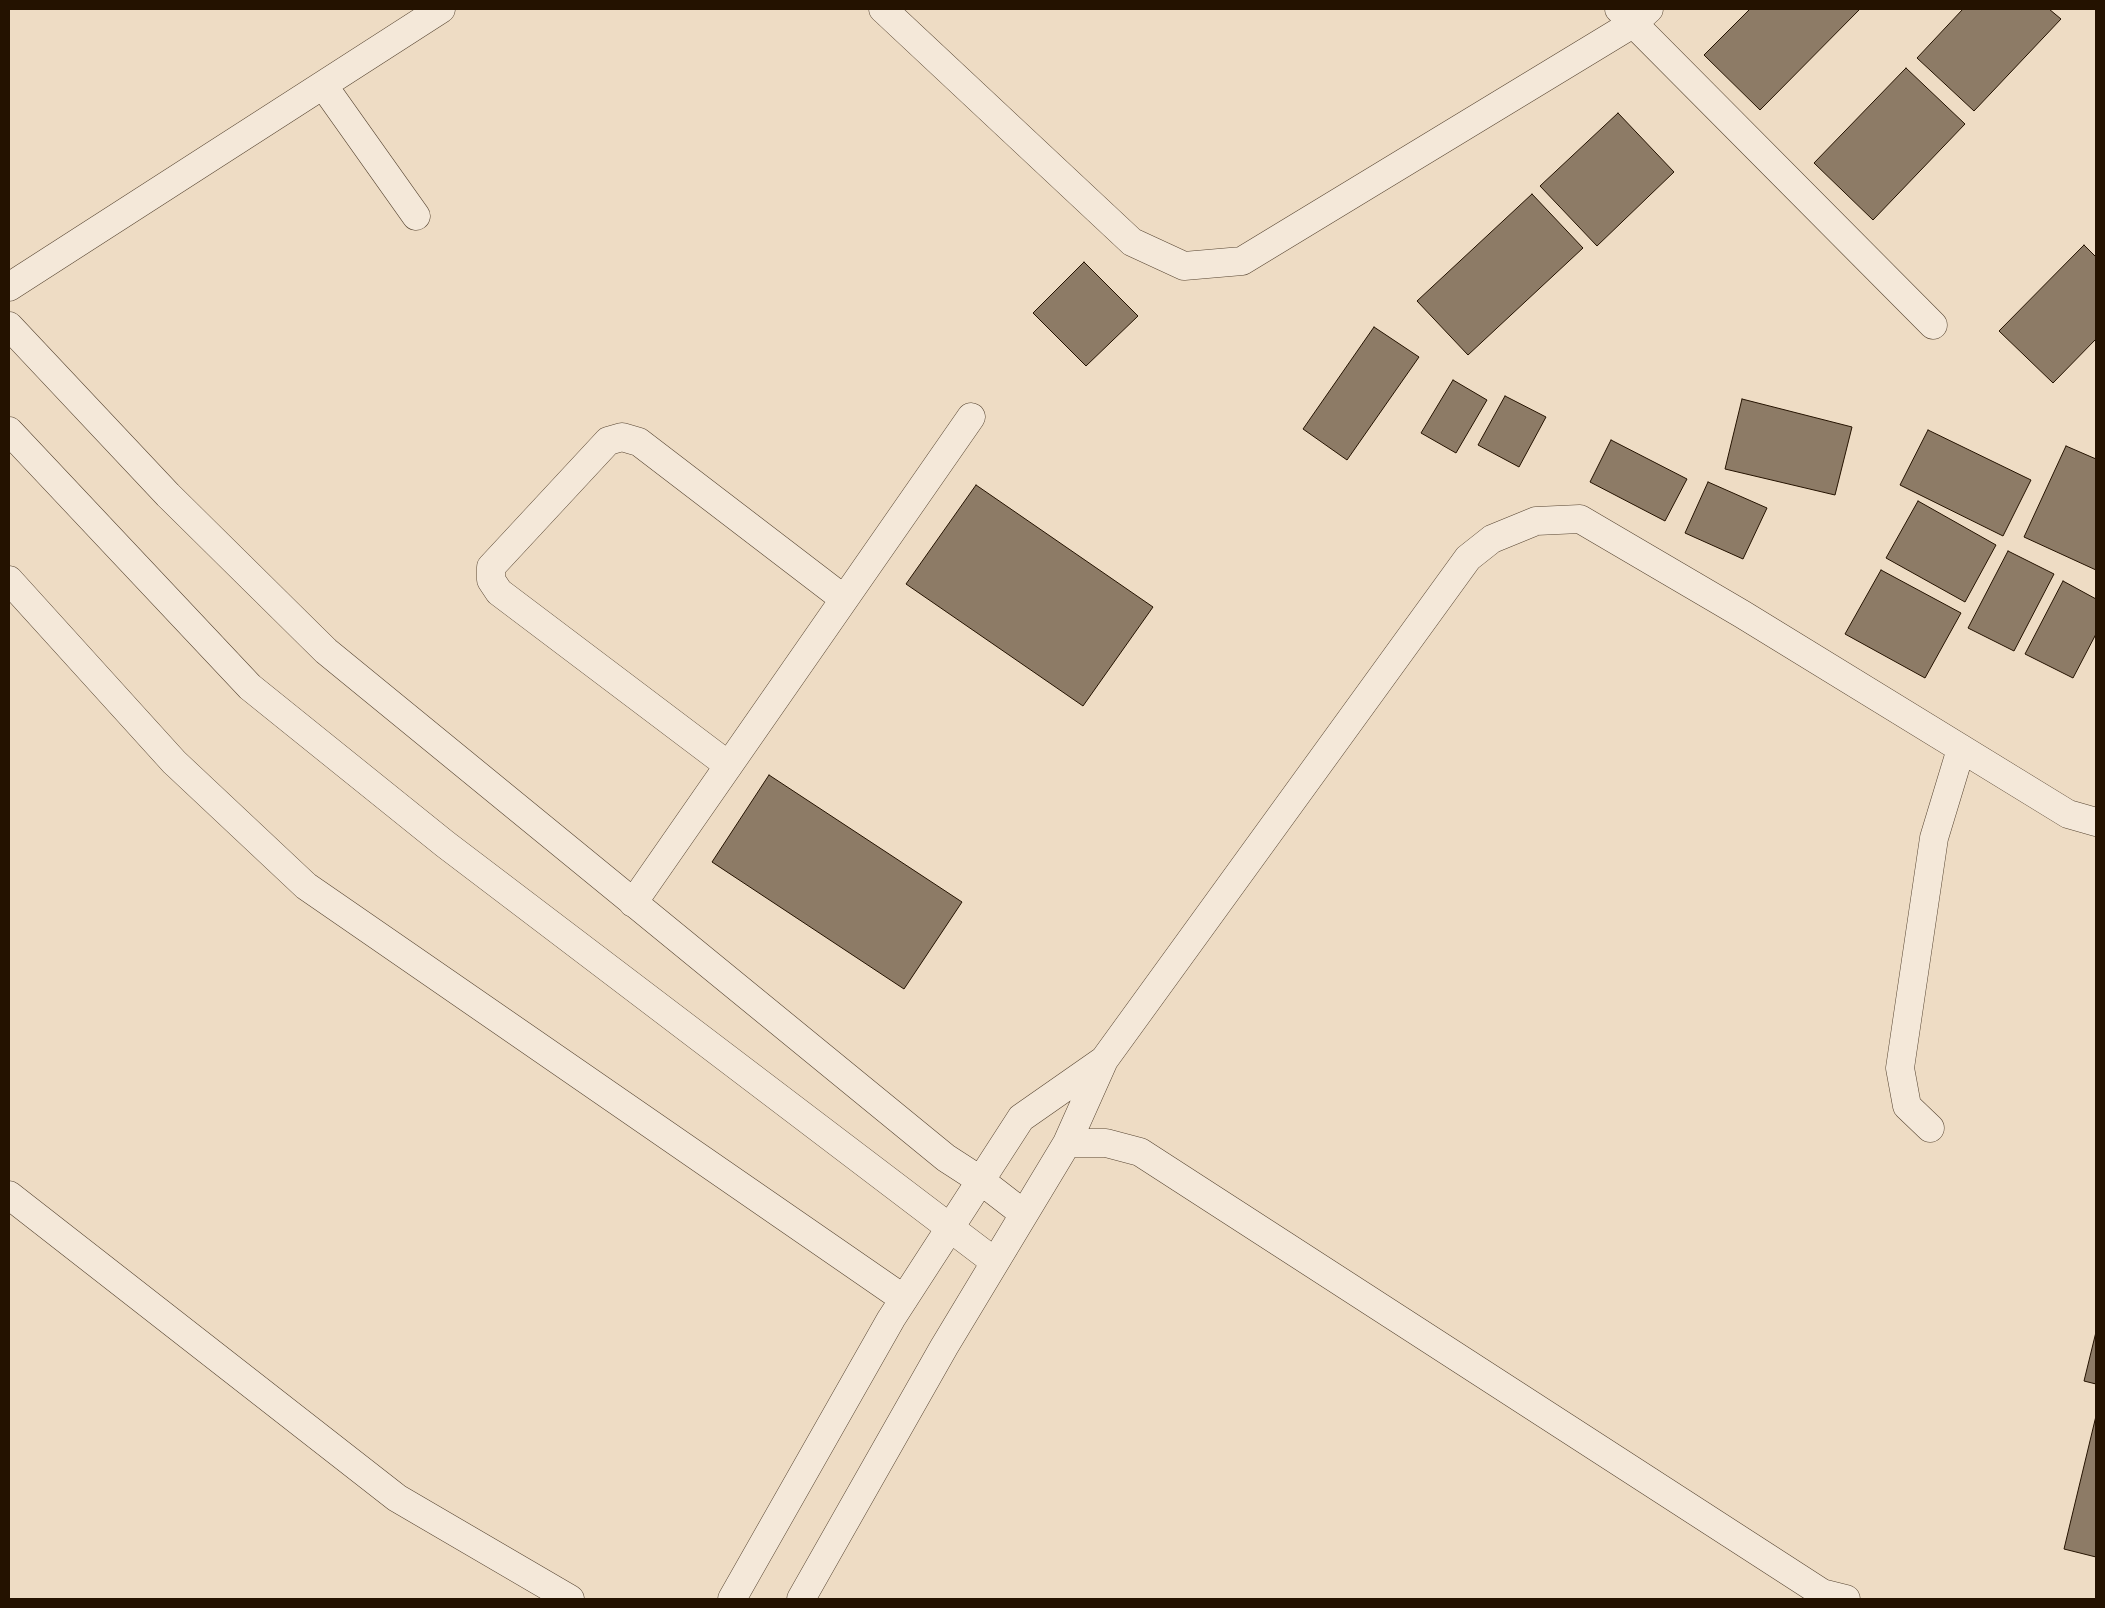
<!DOCTYPE html>
<style>
body{margin:0}
#map{position:relative;width:2105px;height:1608px;overflow:hidden;background:#eedcc4;font-family:Vollkorn,serif}
canvas{display:block}
.frame{position:absolute;inset:0;border:10px solid #241200;pointer-events:none}
</style>
<div id="map">
<canvas width="2105" height="1608"></canvas>
<div class="frame"></div>
</div>
<script>
const context = document.querySelector('canvas').getContext('2d');
context.lineJoin = 'round';
function paint(path, color) { context.fillStyle = color; context.fill(path, 'evenodd'); }
const toPath = rows => new Path2D(rows.map(r => 'M' + r).join(''));
function stroke(path, color, width, dash) { context.strokeStyle = color; context.lineWidth = width; context.lineCap = dash ? 'butt' : 'round'; context.setLineDash(dash || []); context.stroke(path); }
const building = toPath([
 [1750,9,1860,9,1760,110,1704,55,1750,9],
 [1963,9,2049,9,2061,19,1974,111,1917,58,1963,9],
 [1906,68,1965,124,1873,220,1814,163,1906,68],
 [1618,113,1674,172,1597,246,1540,186,1618,113],
 [1532,194,1583,248,1468,355,1417,301,1532,194],
 [2084,245,2096,257,2096,339,2053,383,1999,331,2084,245],
 [1084,262,1138,316,1086,366,1033,313,1084,262],
 [1374,327,1419,357,1347,460,1303,429,1374,327],
 [1453,380,1487,400,1456,453,1421,433,1453,380],
 [1505,396,1546,417,1519,467,1478,445,1505,396],
 [1742,399,1852,427,1835,495,1725,469,1742,399],
 [1928,430,2031,480,2003,536,1900,485,1928,430],
 [1611,440,1687,479,1665,521,1590,482,1611,440],
 [2066,446,2096,459,2096,570,2024,537,2066,446],
 [1708,482,1767,508,1743,559,1685,533,1708,482],
 [976,485,1153,607,1083,706,906,584,976,485],
 [1918,501,1996,545,1965,602,1886,558,1918,501],
 [2008,551,2054,574,2014,651,1968,628,2008,551],
 [1881,570,1961,613,1925,678,1845,634,1881,570],
 [2063,581,2096,599,2096,634,2073,678,2025,654,2063,581],
 [769,775,962,902,904,989,712,862,769,775],
 [2096,1332,2096,1384,2084,1381,2096,1332],
 [2096,1416,2096,1557,2064,1549,2096,1416]
]);
const minor = toPath([
 [883,9,1132,242,1184,266,1242,261,1634,23,1649,9],
 [1619,9,1933,325],
 [323,85,416,216],
 [9,287,441,9],
 [9,326,168,495,326,651,946,1158,980,1180,1024,1214],
 [9,431,250,687,445,844,995,1262],
 [9,580,174,762,306,886,904,1299],
 [728,765,499,592,491,580,491,567,608,441,622,437,639,442,844,599],
 [633,903,971,417],
 [1930,1128,1907,1106,1900,1068,1934,838,1961,749],
 [1067,1143,1106,1143,1140,1152,1822,1593,1846,1599],
 [9,1195,397,1498,570,1599],
 [732,1599,891,1319,1021,1118,1104,1060],
 [801,1599,944,1347,1067,1143,1104,1060,1468,558,1492,539,1536,521,1580,519,1742,614,2068,814,2096,822]
]);
paint(building, '#8d7b66');
stroke(building, '#241200', 1);
stroke(minor, '#564431', 29);
stroke(minor, '#f4e8d9', 28);
</script>
